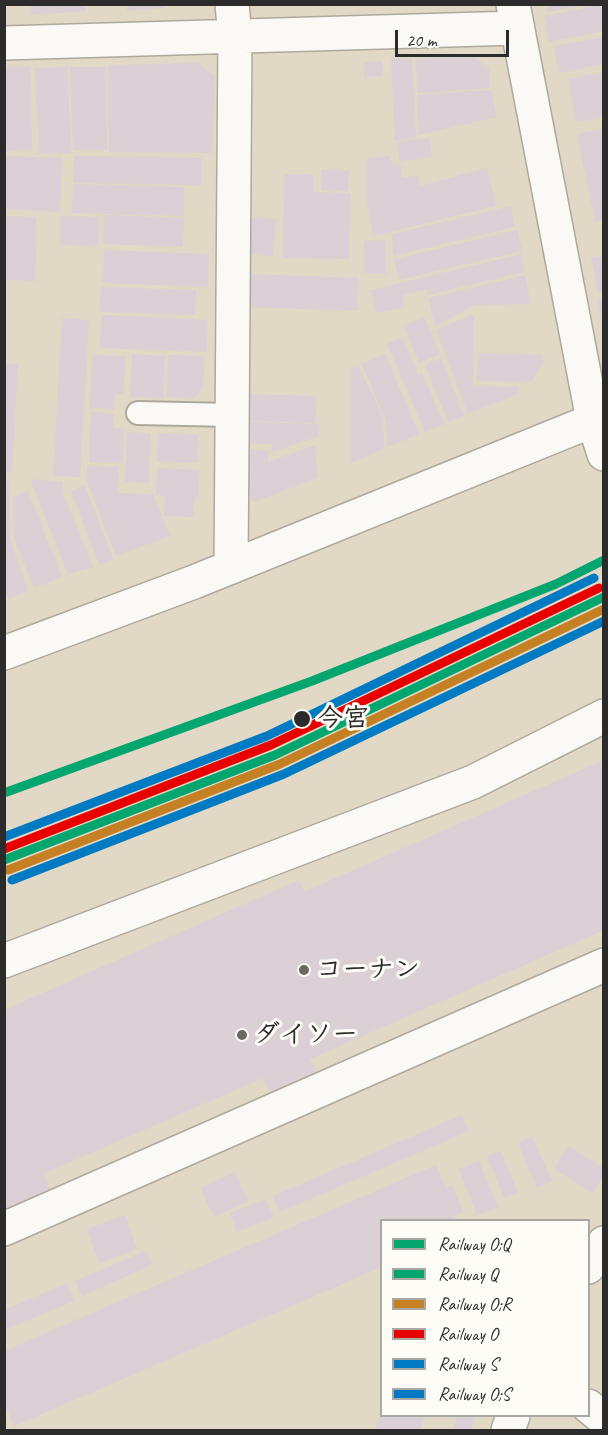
<!DOCTYPE html>
<meta charset="utf-8">
<style>
body{margin:0}
#map{position:relative;width:608px;height:1435px;overflow:hidden;background:#e1d9c6;font-family:Caveat,sans-serif}
canvas{display:block}
.frame{position:absolute;inset:0;border:6px solid #2b2b2b;pointer-events:none}
.legend{position:absolute;left:380px;top:1219px;width:210px;height:198px;box-sizing:border-box;background:#fdfcf7;border:2px solid #a9a8a5;margin:0;padding:8px 10px;list-style:none;font-size:18px;color:#2b2b2b}
.legend li{display:flex;align-items:center;gap:12px;height:30px}
.legend b{width:30px;border:2px solid #a9a8a5}
.scale{position:absolute;left:395px;top:30px;width:114px;height:27px;box-sizing:border-box;border:3px solid #2b2b2b;border-top:0;padding-left:8px;font-size:18px;line-height:21px;white-space:nowrap;color:#2b2b2b;-webkit-text-stroke:4px #fdfcf7;paint-order:stroke}
</style>
<div id="map">
<canvas width="608" height="1435"></canvas>
<div class="frame"></div>
<ul class="legend">
<li><b style="height:8px;background:#04a66f"></b>Railway O;Q</li>
<li><b style="height:8px;background:#04a66f"></b>Railway Q</li>
<li><b style="height:8px;background:#c48022"></b>Railway O;R</li>
<li><b style="height:8px;background:#e80000"></b>Railway O</li>
<li><b style="height:8px;background:#007ac2"></b>Railway S</li>
<li><b style="height:8px;background:#007ac2"></b>Railway O;S</li>
</ul>
<div class="scale">20 m</div>
</div>
<script>
const context = document.querySelector('canvas').getContext('2d');
context.lineJoin = 'round';
function paint(path, color) { context.fillStyle = color; context.fill(path, 'evenodd'); }
const toPath = rows => new Path2D(rows.map(r => 'M' + r).join(''));
function stroke(path, color, width, dash) { context.strokeStyle = color; context.lineWidth = width; context.lineCap = dash ? 'butt' : 'round'; context.setLineDash(dash || []); context.stroke(path); }
function write(font, color, halo, rows, align = 'center') {
  context.font = font + ' Caveat,"Klee One",sans-serif'; context.lineWidth = 6; context.setLineDash([]); context.textBaseline = 'middle'; context.strokeStyle = halo; context.fillStyle = color; for (const [text, x, y, turn = 0] of rows) {
    context.save(); context.translate(x, y); context.rotate((+turn || 0) * Math.PI / 180); context.textAlign = isNaN(turn) ? turn : align; if (halo) context.strokeText(text, 0, 0); context.fillText(text, 0, 0); context.restore();
  }
}
const building = toPath([
 [30,4,85,4,86,11,31,15],
 [127,4,164,4,164,8,127,11],
 [546,4,580,4,580,6,548,12],
 [604,4,604,31,549,42,544,16],
 [604,37,604,64,559,73,554,46],
 [472,55,489,69,490,88,417,93,416,59],
 [412,58,416,137,395,141,391,59],
 [382,61,383,76,364,77,364,62],
 [198,63,215,76,212,153,109,152,108,65],
 [4,66,30,66,32,150,5,151],
 [67,67,71,153,39,154,35,68],
 [70,67,105,67,107,150,73,150],
 [604,72,604,117,576,122,568,79],
 [491,90,497,117,419,135,417,95],
 [604,128,604,220,595,222,577,134],
 [429,138,432,157,399,161,397,142],
 [4,156,62,158,60,212,4,209],
 [74,156,202,158,202,185,73,183],
 [390,156,392,165,400,164,403,178,418,175,420,186,487,168,496,206,373,236,367,203,367,158],
 [321,170,349,170,348,191,321,190],
 [284,174,314,175,314,192,350,193,349,259,283,258],
 [73,184,184,187,184,216,72,213],
 [511,206,515,227,393,256,392,234],
 [104,215,184,218,183,247,103,244],
 [4,216,36,217,35,281,4,280],
 [60,216,99,217,98,246,60,245],
 [251,217,276,219,273,256,249,254],
 [517,230,522,251,399,280,394,259],
 [386,240,386,274,364,273,364,241],
 [104,250,209,254,208,287,103,283],
 [521,254,525,272,428,295,427,289,402,295,404,307,377,313,371,290],
 [604,256,604,291,598,292,591,258],
 [248,274,358,278,357,311,247,307],
 [525,275,531,304,475,305,435,326,428,298],
 [101,287,196,290,195,315,100,312],
 [604,297,604,328,602,328,598,299],
 [474,314,473,386,520,387,518,394,468,414,436,330],
 [102,315,207,320,206,352,100,348],
 [424,317,440,354,419,363,404,326],
 [62,318,89,320,80,477,53,476],
 [402,337,418,375,422,373,444,424,425,432,387,344],
 [478,353,543,355,543,362,531,382,477,381],
 [132,354,165,356,163,398,130,397],
 [385,354,419,434,387,447,386,421,362,364],
 [92,355,125,356,124,394,115,394,114,409,90,408],
 [168,355,204,356,203,387,194,398,167,397],
 [441,358,464,416,448,422,425,365],
 [4,363,18,364,12,473,4,472],
 [351,366,360,369,383,417,384,449,351,463],
 [243,394,316,396,315,423,242,421],
 [91,412,114,414,113,428,124,429,123,463,89,462],
 [242,422,319,424,319,436,272,452,272,444,241,443],
 [127,432,150,433,149,483,125,482],
 [158,433,198,435,197,463,157,462],
 [316,445,317,478,254,502,241,493,243,449,268,451,268,462],
 [87,466,119,467,117,493,153,494,170,536,116,556,87,481],
 [157,468,199,470,198,497,195,497,193,517,164,516,165,496,156,495],
 [30,479,63,482,63,493,93,567,68,574],
 [4,480,9,481,10,539,28,591,8,599,4,588],
 [85,486,113,559,99,565,71,491],
 [28,491,62,577,34,588,14,539,13,497],
 [604,760,604,930,310,1059,316,1074,270,1094,263,1078,43,1174,50,1190,4,1210,4,1010,299,880,304,892],
 [462,1115,469,1131,280,1212,273,1196],
 [532,1136,552,1181,537,1188,518,1143],
 [568,1146,604,1168,604,1175,593,1193,554,1169],
 [501,1151,518,1193,504,1198,487,1156],
 [479,1161,498,1208,477,1215,459,1169],
 [436,1165,446,1188,452,1185,463,1211,453,1216,455,1220,382,1220,382,1267,14,1426,7,1409,4,1410,4,1351],
 [235,1172,248,1201,214,1217,200,1188],
 [266,1199,274,1217,237,1232,230,1213],
 [125,1215,137,1249,99,1263,87,1229],
 [146,1251,152,1265,82,1296,75,1281],
 [67,1283,74,1301,4,1330,4,1310],
 [381,1411,382,1416,425,1416,420,1430,375,1430],
 [457,1416,476,1416,471,1430,453,1430]
]);
const lane = toPath([
 [138,413,232,415]
]);
const street = toPath([
 [513,4,593,420,604,454],
 [4,43,517,28],
 [231,567,235,37,232,4],
 [4,961,473,782,604,716],
 [4,1229,604,965],
 [588,1267,604,1243],
 [588,1406,604,1419],
 [508,1430,513,1416]
]);
const secondary = toPath([
 [4,653,194,582,604,416]
]);
const rail1 = toPath([
 [4,860,275,755,604,597]
]);
const rail2 = toPath([
 [4,793,312,681,556,584,604,560]
]);
const rail3 = toPath([
 [8,870,280,764,604,609]
]);
const rail4 = toPath([
 [4,849,271,745,599,588]
]);
const rail5 = toPath([
 [12,880,284,774,604,621]
]);
const rail6 = toPath([
 [4,837,267,736,594,578]
]);
const markers = [
 [302,719,9,"#2b2b2b"],
 [304,970,6,"#6b6861"],
 [242,1035,6,"#6b6861"]
];
const stopNames = [
 ["今宮",317,719]
];
const poiNames = [
 ["コーナン",316,970],
 ["ダイソー",254,1035]
];
paint(building, '#dad0d5');
stroke(lane, '#aea99c', 26);
stroke(street, '#aea99c', 36);
stroke(secondary, '#aea99c', 36);
stroke(lane, '#faf9f6', 22);
stroke(street, '#faf9f6', 33);
stroke(secondary, '#faf9f6', 33);
stroke(rail1, '#04a66f', 9);
stroke(rail2, '#04a66f', 9);
stroke(rail3, '#c48022', 9);
stroke(rail4, '#e80000', 9);
stroke(rail5, '#007ac2', 9);
stroke(rail6, '#007ac2', 9);
for (const [x, y, r, color] of markers) { const dot = new Path2D(); dot.arc(x, y, r, 0, 2 * Math.PI); context.fillStyle = color; context.fill(dot); stroke(dot, '#fdfcf7', 2); }
write('bold 26px', '#2b2b2b', '#fdfcf7', stopNames, 'left');
write('bold 26px', '#2b2b2b', '#fdfcf7', poiNames, 'left');
</script>
